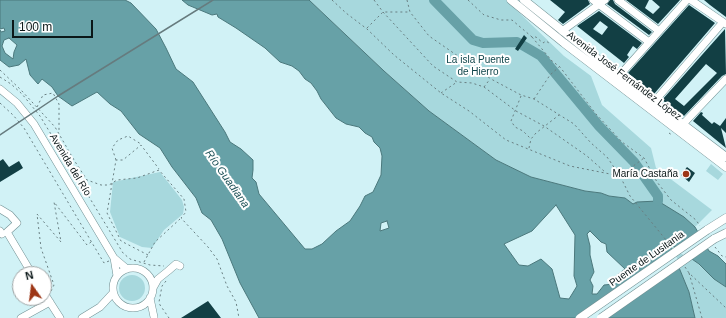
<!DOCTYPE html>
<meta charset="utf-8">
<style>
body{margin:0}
#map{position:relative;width:726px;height:318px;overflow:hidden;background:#d1f2f6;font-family:Helvetica,sans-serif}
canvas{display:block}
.north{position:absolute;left:12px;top:266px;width:40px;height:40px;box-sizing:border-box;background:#fff;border:1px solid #9da2a3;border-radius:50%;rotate:346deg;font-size:11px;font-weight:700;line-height:16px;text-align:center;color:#0b1718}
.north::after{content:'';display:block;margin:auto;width:14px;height:18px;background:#9d3616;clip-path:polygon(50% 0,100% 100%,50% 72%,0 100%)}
.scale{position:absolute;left:12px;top:20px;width:81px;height:18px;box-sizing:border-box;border:2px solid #0b1718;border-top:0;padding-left:5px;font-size:12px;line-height:14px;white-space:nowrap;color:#0b1718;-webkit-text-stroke:3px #fff;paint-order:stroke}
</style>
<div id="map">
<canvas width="726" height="318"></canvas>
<div class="north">N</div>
<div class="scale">100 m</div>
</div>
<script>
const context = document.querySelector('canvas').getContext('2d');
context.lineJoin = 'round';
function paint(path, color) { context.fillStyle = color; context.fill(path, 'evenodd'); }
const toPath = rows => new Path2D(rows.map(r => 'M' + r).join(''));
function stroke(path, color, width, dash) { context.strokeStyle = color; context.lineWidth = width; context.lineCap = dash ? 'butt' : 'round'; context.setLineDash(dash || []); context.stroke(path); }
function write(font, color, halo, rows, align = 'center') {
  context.font = font + ' Helvetica,sans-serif'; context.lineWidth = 4; context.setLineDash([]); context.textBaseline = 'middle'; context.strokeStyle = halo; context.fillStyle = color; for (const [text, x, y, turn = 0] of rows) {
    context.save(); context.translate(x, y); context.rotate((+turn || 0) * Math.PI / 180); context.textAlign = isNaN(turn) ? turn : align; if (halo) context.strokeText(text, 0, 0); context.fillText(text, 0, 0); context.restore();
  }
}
const green = toPath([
 [309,0,506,0,564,56,591,76,602,105,651,148,656,168,712,210,695,227,684,217,633,204,625,198,609,196,601,193,585,191,531,177,496,160,429,111,384,71],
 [711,164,723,174,718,180,706,171],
 [160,172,182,200,184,207,183,214,164,230,152,248,142,247,120,237,110,212,113,182],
 [671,245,694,260,714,279,726,287,726,318,695,318,689,292,671,248],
 '119 288a13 13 0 1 1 26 0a13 13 0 1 1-26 0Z'
]);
const water = toPath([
 [0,0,125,0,131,3,156,29,166,48,176,69,193,82,225,132,230,142,241,149,253,160,253,170,252,178,256,182,259,194,305,249,312,249,322,244,336,231,350,221,360,206,365,196,373,192,381,175,382,156,380,148,374,142,372,137,365,133,359,127,346,124,336,118,321,99,317,91,311,83,305,79,299,71,292,66,280,62,265,48,236,28,218,17,217,14,212,15,188,5,182,0,309,0,384,71,429,111,496,160,531,177,585,191,601,193,609,196,625,198,633,204,637,202,658,201,684,217,695,227,709,251,718,256,726,264,726,287,714,279,699,264,672,245,671,248,689,292,695,318,259,318,240,283,222,239,211,220,202,213,196,198,172,167,160,148,139,134,121,111,110,104,97,92,72,106,58,96,52,87,42,79,38,84,30,75,26,59,19,65,9,67,0,60,0,30,1,32,5,31,4,28,0,29,0,0],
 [9,38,17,45,14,52,13,59,5,53,2,46,4,40,9,38],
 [556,205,575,235,574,276,577,286,569,299,560,298,552,269,541,259,528,266,519,265,504,244,532,231,556,205],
 [387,221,389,228,380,231,381,223,387,221],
 [590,231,601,242,606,244,607,252,625,269,615,277,614,284,604,285,597,294,592,294,593,286,590,280,594,272,590,255,590,246,587,234,590,231]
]);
const pier = toPath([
 [699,231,709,247,691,260,674,249],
 [673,249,681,267,607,318,575,318]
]);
const river = toPath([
 [434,0,473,40,483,43,517,42,541,56,599,126,634,162,658,196,658,201]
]);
const building = toPath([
 [550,0,588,0,590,4,563,24,558,20,565,12],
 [610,0,613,0,615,4,652,32,649,35,607,4],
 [626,0,649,0,645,8,653,14,660,7,652,0,680,0,658,24],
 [704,0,726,0,726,17,710,5],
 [689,5,715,23,654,94,628,73],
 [599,11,642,43,637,49,633,46,627,55,629,57,624,63,577,26],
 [600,21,608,27,602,35,593,29],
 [725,29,726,74,722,76,684,116,662,100],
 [706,64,717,73,684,106,675,99],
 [524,35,527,38,518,51,515,49],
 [701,112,703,113,702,115,712,124,714,122,720,126,726,118,726,133,721,128,726,148,693,121],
 [3,159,9,167,19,161,23,168,0,182,0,161],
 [687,167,695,173,689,182,681,175],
 [208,301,221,318,181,318]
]);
const path = toPath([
 [332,0,346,13,367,29,394,55,441,93,469,111,506,140,570,166,620,176,630,196,671,246],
 [374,0,383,12,433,66,457,82,472,83,484,87,516,111,544,126,587,156,605,172],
 [407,0,410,12,429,36,491,79,521,95,534,99,574,124,591,143,607,157,620,176,644,158],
 [468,0,484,15,501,20,512,20,532,37,536,37,543,43,546,41,549,43,550,42],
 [367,28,383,12,409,12],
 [532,37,552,61,560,67,596,114,622,142,644,158,657,182,671,200,696,220,700,226],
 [0,70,21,90,55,127,74,160,87,180,101,185,109,185,117,180,137,178,159,170,184,199,186,212,181,218,208,247,217,259,227,286,236,302,239,318],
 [0,77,11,84,22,94,40,116,123,253,130,259,150,265,164,266],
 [484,87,490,79],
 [441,93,457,82],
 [521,96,511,121,515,127,523,131,531,139],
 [534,99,550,75,559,67],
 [0,103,13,115,24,128,104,263,109,261],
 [37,107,43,95,53,93,59,104,59,132],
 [669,133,672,135],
 [529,148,531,139,536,133,559,115],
 [116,160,112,148,118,140,128,136,141,144],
 [715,247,722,256,726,257],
 [148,255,121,241,107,213,116,160,123,160,141,145,159,169],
 [144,262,155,242,180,219],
 [685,267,689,273,726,308],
 [689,273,702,318],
 [166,281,162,286,159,302,160,305,169,318],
 [51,291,54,285,41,248,37,214,61,242,54,202,87,245,91,242]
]);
const minor = toPath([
 [593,0,649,42],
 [618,0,659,31],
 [691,0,726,24],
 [562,31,605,0],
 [619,76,687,0],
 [0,89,17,103,34,124,114,258,127,269],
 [654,102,723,22],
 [683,124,726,79],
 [0,209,10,215,17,223,7,232,32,274],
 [0,231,2,234],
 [114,258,117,276],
 '113 288a20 20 0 1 1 40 0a20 20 0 1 1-40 0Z',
 [153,288,158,279,168,271,176,264,180,266],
 [44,293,60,318],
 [150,298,154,317],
 [21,318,50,302],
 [82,318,100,307,113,293]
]);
const major = toPath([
 [511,0,564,43,726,167],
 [524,0,619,76,726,157],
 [707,230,726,218],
 [714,239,726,233]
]);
const rail = toPath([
 [0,135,58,96,213,0]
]);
const majorBridge = toPath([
 [580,318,707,230],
 [601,318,714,239]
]);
const markers = [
 [686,174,4,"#9d3616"]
];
const parkNames = [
 ["La isla Puente",478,60],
 ["de Hierro",478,72]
];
const streetNames = [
 ["Avenida José Fernández López",624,76,37],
 ["Avenida del Río",70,165,59],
 ["Puente de Lusitania",647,259,-35]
];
const poiNames = [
 ["María Castaña",678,174]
];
const waterNames = [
 ["Río Guadiana",227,179,55]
];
paint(green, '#a7d8dd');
paint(water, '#67a1a7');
stroke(water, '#4b787c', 1);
paint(pier, '#d1f2f6');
stroke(river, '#67a1a7', 10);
paint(building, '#123f44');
stroke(minor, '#719093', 8);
stroke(major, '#719093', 9);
stroke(path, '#697f82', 1, [2, 3]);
stroke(minor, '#fff', 7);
stroke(major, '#fff', 8);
stroke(rail, '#667b7e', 1.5);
stroke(majorBridge, '#719093', 9, []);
stroke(majorBridge, '#fff', 8);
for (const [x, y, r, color] of markers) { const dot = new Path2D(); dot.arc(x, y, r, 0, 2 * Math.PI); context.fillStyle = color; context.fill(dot); stroke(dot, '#fff', 1.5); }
write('10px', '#10464b', '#fff', parkNames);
write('10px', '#0b1718', '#fff', streetNames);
write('10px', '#0b1718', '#fff', poiNames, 'right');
write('italic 11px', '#1f5258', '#fff', waterNames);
</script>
